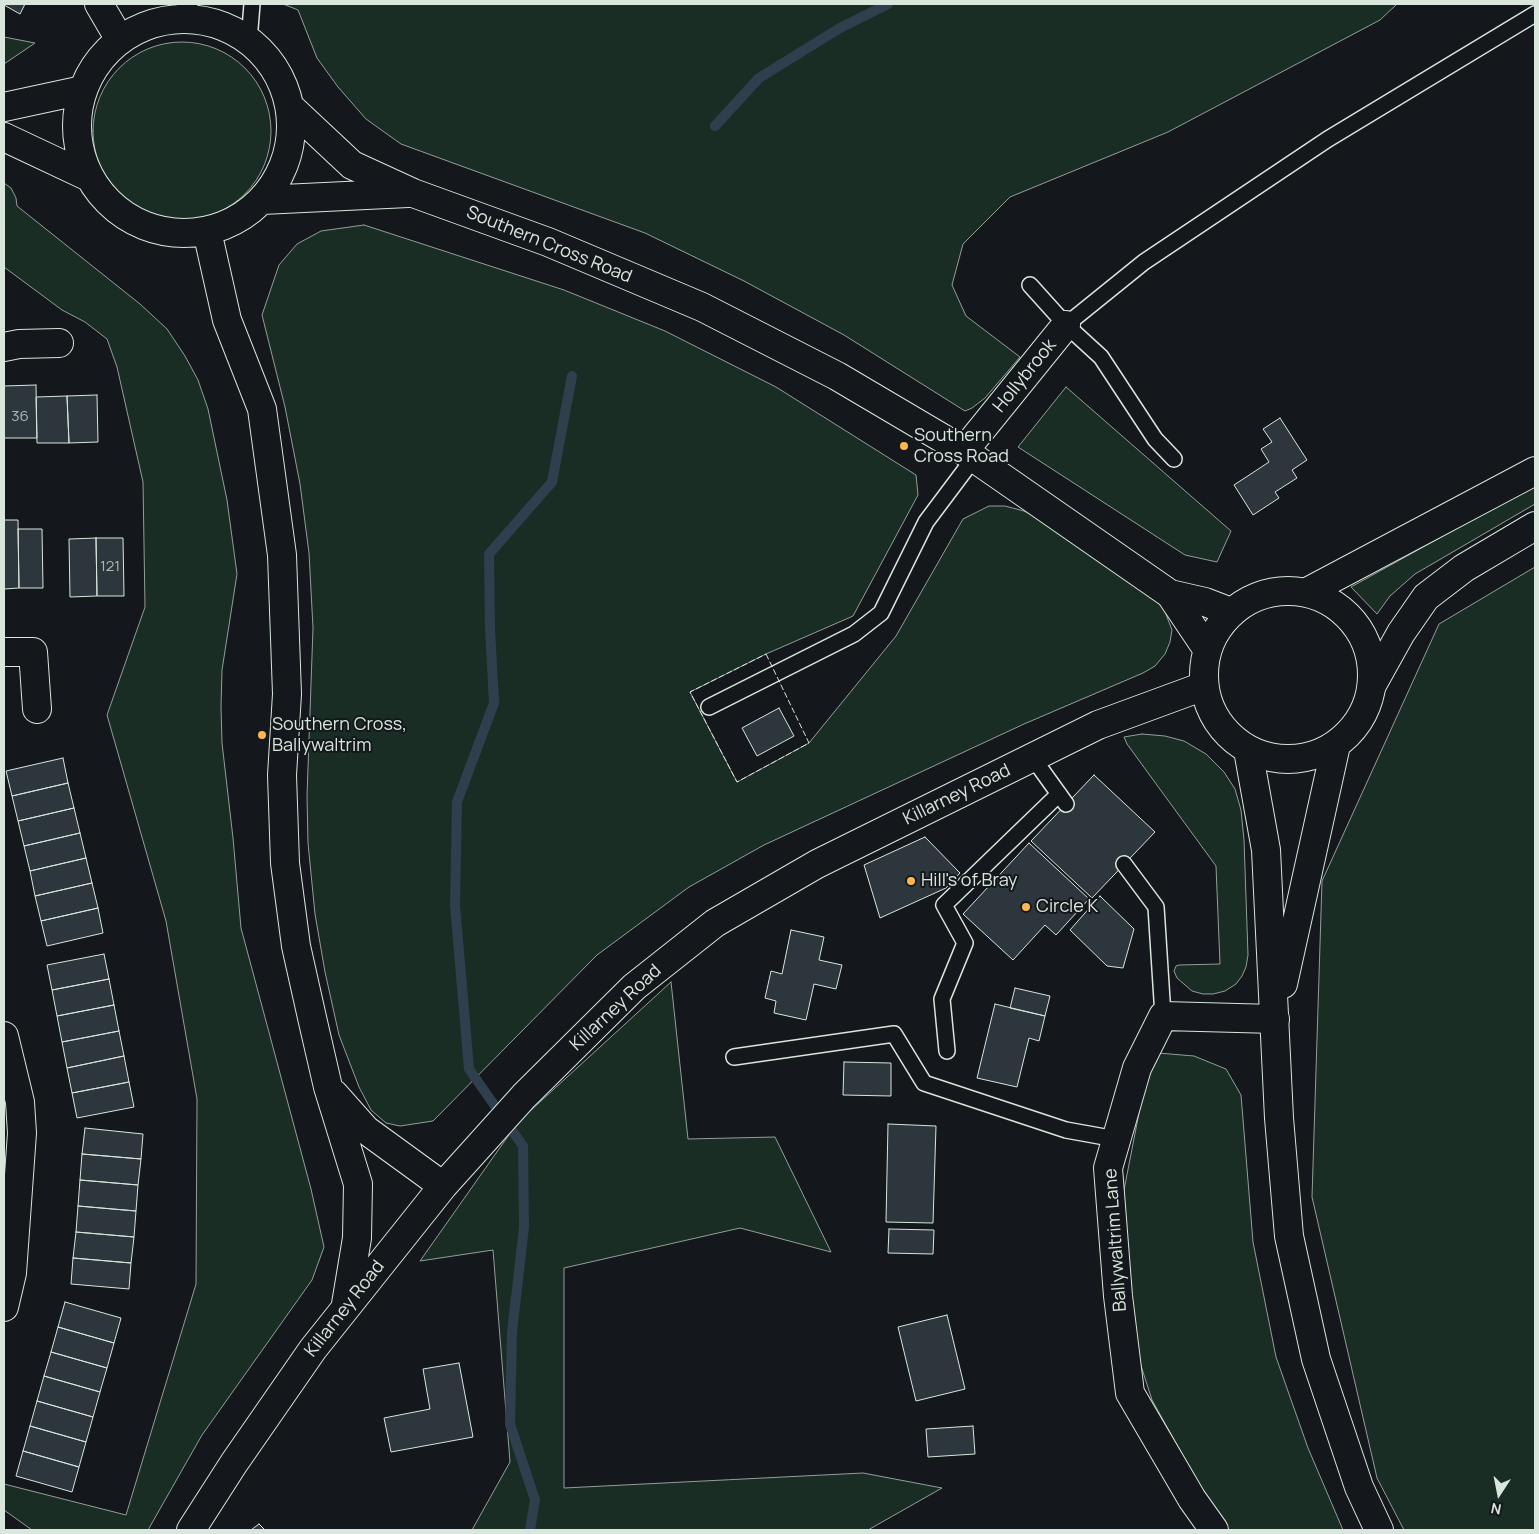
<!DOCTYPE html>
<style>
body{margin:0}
#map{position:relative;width:1539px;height:1534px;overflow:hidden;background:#14181c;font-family:Manrope,sans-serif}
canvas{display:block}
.frame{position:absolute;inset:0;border:5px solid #d8e6dc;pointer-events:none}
.north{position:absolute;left:1474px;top:1469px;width:50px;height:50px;-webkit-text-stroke:4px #14181c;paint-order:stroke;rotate:191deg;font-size:14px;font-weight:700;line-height:20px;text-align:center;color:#d8e6dc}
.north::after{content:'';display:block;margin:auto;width:18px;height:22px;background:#d8e6dc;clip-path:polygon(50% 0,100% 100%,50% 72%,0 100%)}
</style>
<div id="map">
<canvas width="1539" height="1534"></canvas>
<div class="frame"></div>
<div class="north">N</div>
</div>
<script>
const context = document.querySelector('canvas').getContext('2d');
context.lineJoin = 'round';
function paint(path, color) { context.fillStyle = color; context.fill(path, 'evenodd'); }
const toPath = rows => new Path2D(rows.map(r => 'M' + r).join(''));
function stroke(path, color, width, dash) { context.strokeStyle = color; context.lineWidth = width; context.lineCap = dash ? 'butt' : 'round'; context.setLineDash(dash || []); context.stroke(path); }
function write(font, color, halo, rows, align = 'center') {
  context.font = font + ' Manrope,sans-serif'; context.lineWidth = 4; context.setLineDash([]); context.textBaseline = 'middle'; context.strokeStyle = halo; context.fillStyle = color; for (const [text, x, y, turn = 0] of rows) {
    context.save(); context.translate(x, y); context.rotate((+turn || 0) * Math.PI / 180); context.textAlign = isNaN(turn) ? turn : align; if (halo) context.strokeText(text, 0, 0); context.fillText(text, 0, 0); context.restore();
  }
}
const green = toPath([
 [283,4,1397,4,1380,20,1168,132,1010,197,963,244,952,285,966,316,1020,357,985,398,972,408,965,411,844,335,744,281,645,233,401,144,366,119,338,87,317,58,298,10,283,4],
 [4,37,35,43,4,64,4,37],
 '93 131a89 89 0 1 1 178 0a89 89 0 1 1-178 0Z',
 [4,183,11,188,16,198,17,206,140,304,167,329,185,356,198,380,208,409,227,500,237,574,222,670,221,707,222,743,233,838,241,928,311,1189,324,1247,312,1280,202,1435,148,1530,32,1530,4,1510,4,1484,126,1515,196,1284,197,1099,166,921,107,715,145,607,143,482,117,367,107,339,85,322,62,310,4,267,4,183],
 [364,225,564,290,665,331,776,387,916,475,918,495,853,616,766,654,690,692,737,782,809,743,896,636,963,519,989,506,1005,506,1024,511,1060,529,1155,596,1164,609,1172,630,1170,642,1165,654,1155,666,1143,673,1024,724,764,845,689,887,597,955,433,1121,400,1126,386,1123,371,1110,359,1087,339,1035,325,972,315,914,308,843,307,796,313,628,309,553,300,484,285,407,262,315,279,265,297,244,321,231,364,225],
 [1066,387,1231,531,1217,562,1185,555,1018,447,1066,387],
 [1535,485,1535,504,1415,574,1390,596,1377,614,1351,587,1535,485],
 [1535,567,1535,1530,1404,1530,1377,1478,1312,1197,1322,881,1439,624,1535,567],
 [1142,734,1165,736,1184,741,1206,754,1224,772,1235,789,1241,810,1244,840,1248,955,1246,967,1242,976,1236,984,1225,991,1213,994,1203,994,1192,991,1177,978,1174,971,1176,966,1179,965,1220,964,1216,866,1127,744,1124,737,1142,734],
 [671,982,688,1139,775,1137,831,1252,740,1228,564,1268,564,1488,863,1473,942,1488,868,1530,472,1530,510,1462,493,1250,420,1261,518,1122,671,982],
 [1158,1053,1194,1056,1226,1069,1241,1095,1253,1242,1276,1357,1308,1448,1343,1530,1229,1530,1211,1506,1152,1400,1135,1347,1123,1195,1148,1067,1158,1053]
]);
const stream = toPath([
 [715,126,759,78,840,28,888,4],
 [530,1530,535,1500,510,1424,512,1332,524,1227,523,1146,469,1069,455,905,457,802,494,703,490,629,489,554,552,482,572,376]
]);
const building = toPath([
 [4,4,25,4,20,14,4,5,4,4],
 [36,385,37,438,4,438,4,386,36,385],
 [97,395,98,442,69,443,67,396,97,395],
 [67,396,69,443,37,443,36,397,67,396],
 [1280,418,1307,460,1292,470,1297,478,1275,492,1279,498,1253,515,1234,485,1269,462,1261,449,1272,442,1263,429,1280,418],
 [4,520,18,520,19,588,4,589,4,520],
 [18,529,42,529,43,588,19,588,18,529],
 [96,538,97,596,70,597,69,539,96,538],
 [96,538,123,538,124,596,97,596,96,538],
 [779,708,794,736,757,756,742,728,779,708],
 [63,758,68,783,12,796,6,771,63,758],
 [1094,775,1155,832,1092,898,1031,841,1094,775],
 [68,783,74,808,18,821,12,796,68,783],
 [74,808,80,833,24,846,18,821,74,808],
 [80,833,86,858,30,871,24,846,80,833],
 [925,837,960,873,946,888,880,918,864,865,925,837],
 [1029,843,1089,899,1056,935,1045,925,1013,960,963,914,1029,843],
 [86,858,92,883,35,896,30,871,86,858],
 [92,883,98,908,41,921,35,896,92,883],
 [1100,896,1134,929,1123,968,1107,966,1070,930,1100,896],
 [98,908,103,933,47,946,41,921,98,908],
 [791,930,824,937,819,960,842,965,836,989,814,984,806,1020,774,1013,776,1001,765,998,771,971,782,974,791,930],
 [104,954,109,979,52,990,47,965,104,954],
 [109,979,114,1005,57,1016,52,990,109,979],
 [1015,988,1050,996,1045,1016,1010,1008,1015,988],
 [995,1004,1045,1016,1039,1041,1029,1038,1017,1087,977,1078,995,1004],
 [114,1005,119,1031,62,1042,57,1016,114,1005],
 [119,1031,124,1056,67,1068,62,1042,119,1031],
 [124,1056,129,1082,72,1093,67,1068,124,1056],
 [844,1062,891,1063,891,1096,843,1095,844,1062],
 [129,1082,134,1107,77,1118,72,1093,129,1082],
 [888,1124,936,1126,933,1223,886,1222,888,1124],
 [85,1128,143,1134,141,1159,82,1154,85,1128],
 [82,1154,141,1159,138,1185,80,1180,82,1154],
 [80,1180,138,1185,136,1211,78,1206,80,1180],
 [78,1206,136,1211,134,1237,76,1232,78,1206],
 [889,1229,934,1230,933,1254,888,1253,889,1229],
 [76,1232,134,1237,131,1263,73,1258,76,1232],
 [73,1258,131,1263,129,1289,71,1284,73,1258],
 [65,1302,121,1318,114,1343,58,1327,65,1302],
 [947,1315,965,1389,916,1401,898,1327,947,1315],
 [58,1327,114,1343,107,1368,51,1352,58,1327],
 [51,1352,107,1368,100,1392,44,1376,51,1352],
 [459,1363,473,1437,391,1452,384,1418,430,1409,423,1369,459,1363],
 [44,1376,100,1392,93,1417,37,1401,44,1376],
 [37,1401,93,1417,86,1442,30,1426,37,1401],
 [30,1426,86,1442,79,1467,23,1451,30,1426],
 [973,1426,975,1454,928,1457,926,1429,973,1426],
 [23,1451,79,1467,72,1492,16,1476,23,1451],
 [259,1524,265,1530,251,1530,259,1524]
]);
const lane = toPath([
 [171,20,190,4],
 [249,41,252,4],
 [1030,285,1066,325,1101,357,1155,439,1174,459],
 [1066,325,1144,262,1328,139,1535,14],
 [709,707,854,634,881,613,926,522,974,458],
 [1033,758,1066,804],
 [1124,864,1156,907,1163,1016],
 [947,1051,942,999,965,943,944,905,1059,794],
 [734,1057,894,1034,924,1083,1066,1130,1116,1139]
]);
const street = toPath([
 [99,4,120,40],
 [4,347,19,344,59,343],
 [964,451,1066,325],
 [4,652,33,652,37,709],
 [4,1036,20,1102,22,1133,12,1273,4,1307],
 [1214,1530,1192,1499,1130,1393,1118,1296,1108,1168,1137,1068,1163,1016,1275,1019]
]);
const secondary = toPath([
 '77 126a107 107 0 1 1 214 0a107 107 0 1 1-214 0Z',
 [289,106,352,165,413,193,548,242,702,307,837,376,964,451,1170,594,1205,602,1231,612],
 [4,107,83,90],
 [4,137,89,177],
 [262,200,408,193],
 [207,231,227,320,262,409,282,555,287,694,282,775,285,863,296,946,313,1022,328,1087,358,1184,357,1238,346,1304],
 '1204 675a84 84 0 1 1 168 0a84 84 0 1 1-168 0Z',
 [1170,594,1207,649],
 [1248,750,1266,850,1279,1118,1289,1236,1316,1359,1359,1487,1379,1530],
 [1283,984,1336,745],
 [334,1094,366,1130,443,1186],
 [191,1530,234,1463,313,1349,443,1186,524,1096,634,987,715,923,817,864,1098,725,1204,686]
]);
const highway = toPath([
 [1307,592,1535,471],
 [1372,685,1401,633,1426,597,1464,568,1535,526]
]);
const fence = toPath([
 [766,654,809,743,737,782,690,692,766,654]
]);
const markers = [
 [904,446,5,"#ffb74d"],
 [262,735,5,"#ffb74d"],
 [911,881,5,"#ffb74d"],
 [1026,907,5,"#ffb74d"]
];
const numberNames = [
 ["36",20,417],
 ["121",110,567]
];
const streetNames = [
 ["Southern Cross Road",549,245,22],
 ["Hollybrook",1025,376,-51],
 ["Killarney Road",957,795,-26],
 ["Killarney Road",616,1008,-43],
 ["Ballywaltrim Lane",1116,1240,-94],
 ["Killarney Road",345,1309,-52]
];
const poiNames = [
 ["Southern",914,436],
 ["Cross Road",914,457],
 ["Southern Cross,",272,725],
 ["Ballywaltrim",272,746],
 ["Hill's of Bray",921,881],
 ["Circle K",1036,907]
];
paint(green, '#1a2d24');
stroke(green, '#939e99', 1);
stroke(stream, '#2f3f4d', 10);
paint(building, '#2c363c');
stroke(building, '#d8e6dc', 1);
stroke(lane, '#d8e6dc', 18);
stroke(street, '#d8e6dc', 30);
stroke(secondary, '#d8e6dc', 30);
stroke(highway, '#d8e6dc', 30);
stroke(lane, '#14181c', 15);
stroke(street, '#14181c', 28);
stroke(secondary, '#14181c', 28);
stroke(highway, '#14181c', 28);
stroke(fence, '#d8e6dc', 1, [6, 2.5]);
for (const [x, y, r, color] of markers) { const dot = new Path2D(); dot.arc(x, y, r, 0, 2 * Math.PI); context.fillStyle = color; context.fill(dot); stroke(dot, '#14181c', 2); }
write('15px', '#adbab4', null, numberNames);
write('18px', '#d8e6dc', '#14181c', streetNames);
write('18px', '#d8e6dc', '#14181c', poiNames, 'left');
</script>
